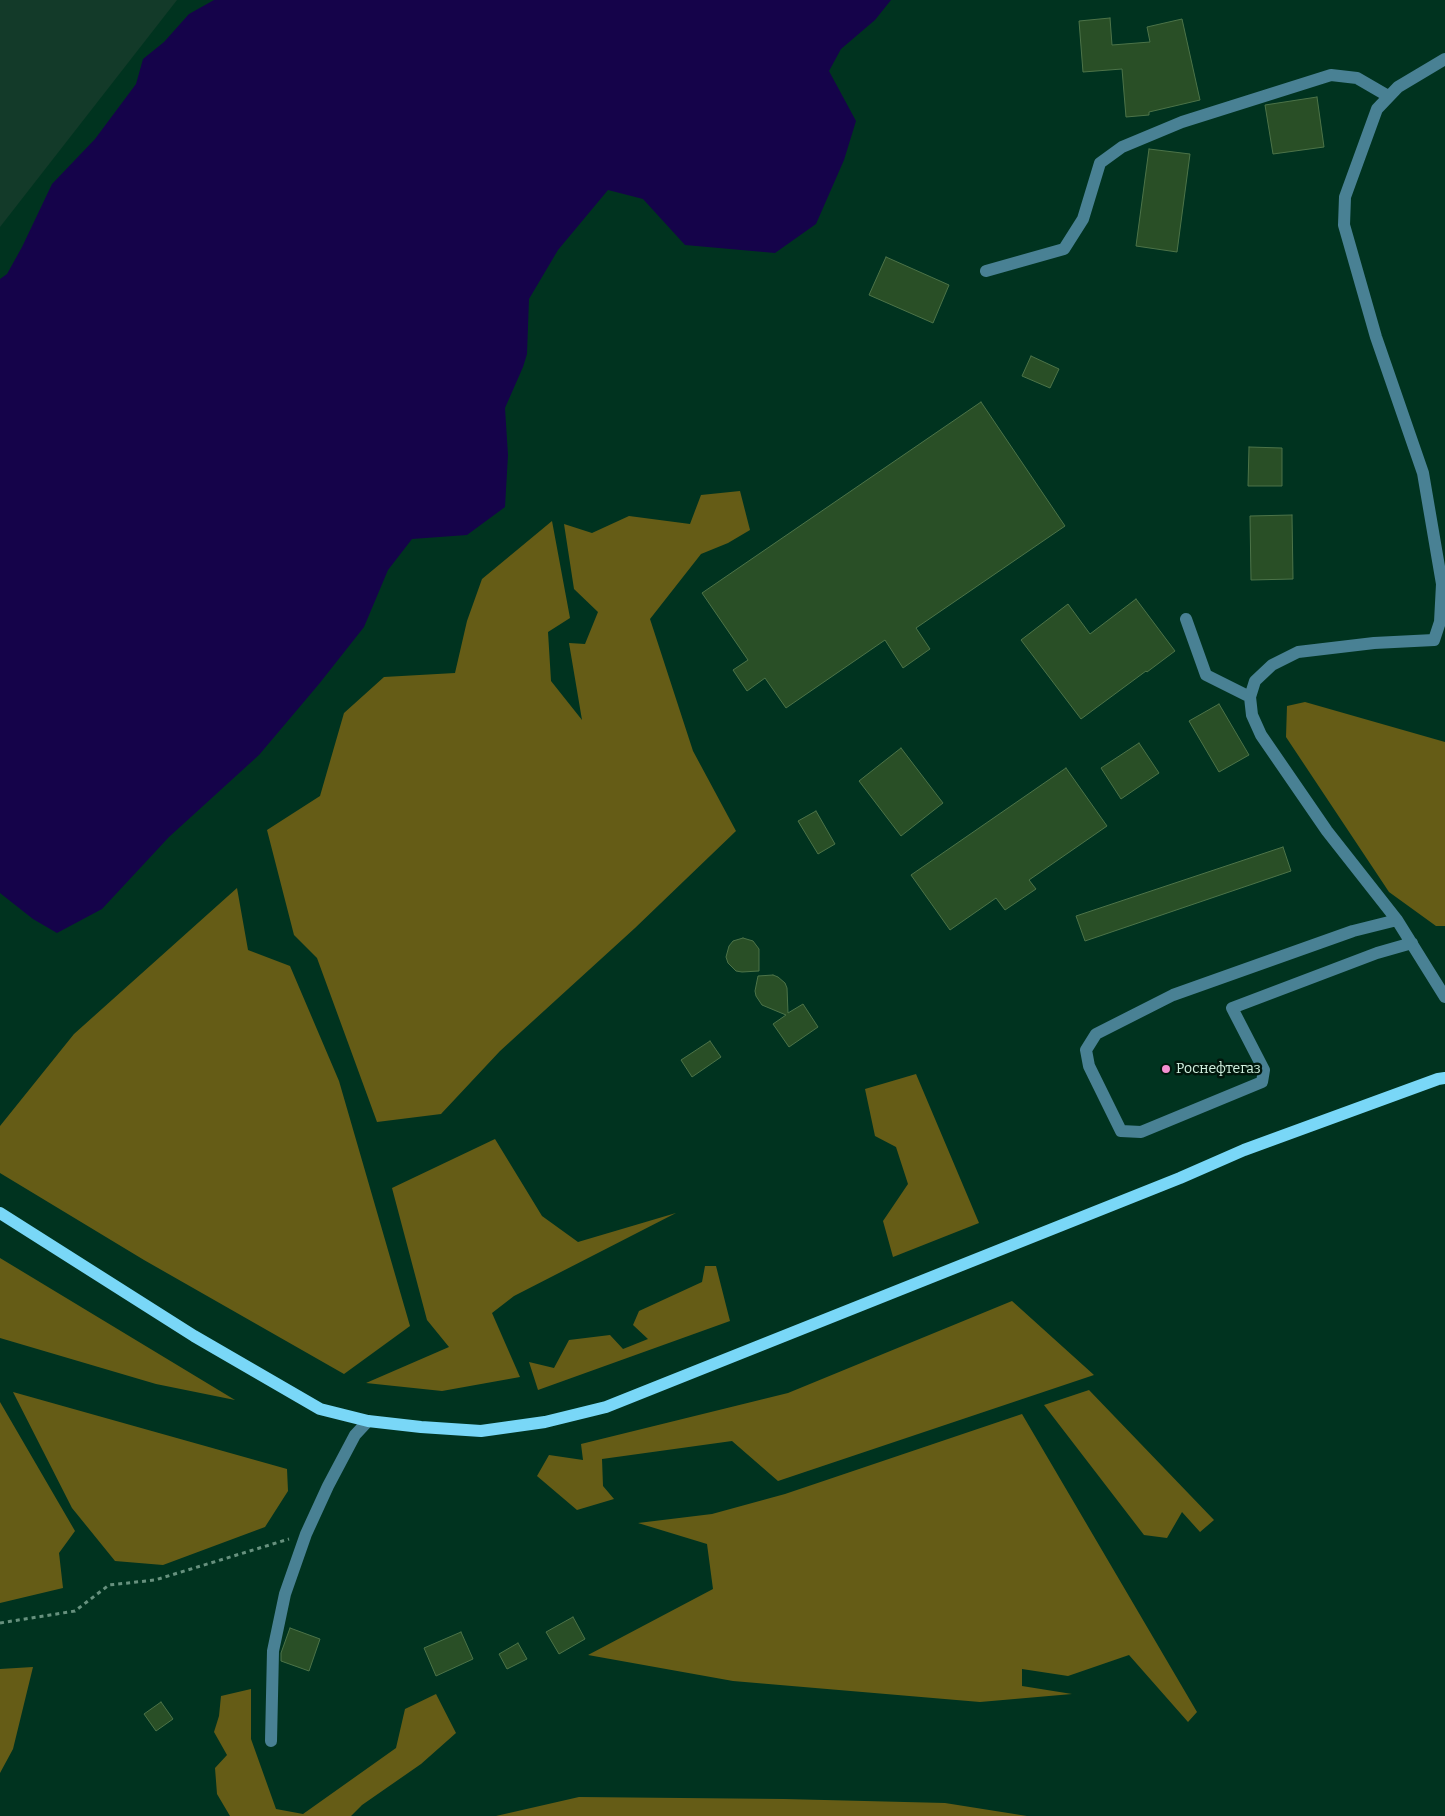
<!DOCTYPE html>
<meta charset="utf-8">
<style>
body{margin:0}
canvas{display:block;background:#00331f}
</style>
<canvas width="1445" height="1816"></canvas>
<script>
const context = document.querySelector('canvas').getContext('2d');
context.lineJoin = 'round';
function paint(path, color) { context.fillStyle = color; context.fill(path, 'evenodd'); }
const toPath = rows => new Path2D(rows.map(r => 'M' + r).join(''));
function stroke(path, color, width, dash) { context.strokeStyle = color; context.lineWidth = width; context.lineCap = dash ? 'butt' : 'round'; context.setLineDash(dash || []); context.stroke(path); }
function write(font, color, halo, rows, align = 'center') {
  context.font = font + ' Bitter,serif'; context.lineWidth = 5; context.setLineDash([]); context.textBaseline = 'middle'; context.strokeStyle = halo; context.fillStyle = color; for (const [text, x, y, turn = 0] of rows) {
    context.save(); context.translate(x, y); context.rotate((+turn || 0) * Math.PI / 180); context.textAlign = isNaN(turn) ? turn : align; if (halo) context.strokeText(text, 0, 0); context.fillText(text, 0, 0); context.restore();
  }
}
const built = toPath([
 [0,0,177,0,0,227]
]);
const forest = toPath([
 [740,491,750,530,728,543,701,554,650,619,693,751,736,831,635,928,500,1051,441,1114,377,1122,317,958,294,935,267,830,320,796,344,713,384,677,455,673,467,621,482,579,552,521,570,618,548,632,551,681,582,720,569,643,585,644,598,612,574,589,564,524,592,533,629,516,690,524,701,495],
 [1305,702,1445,742,1445,926,1436,926,1389,892,1286,737,1287,706],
 [237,888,248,950,290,966,339,1081,410,1326,344,1374,144,1260,0,1173,0,1126,74,1034],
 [916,1074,979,1223,893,1257,883,1221,908,1184,896,1147,875,1136,865,1089],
 [495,1139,542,1216,578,1242,676,1213,514,1296,492,1313,520,1377,442,1391,366,1383,449,1347,427,1320,392,1188],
 [0,1258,235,1400,156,1384,0,1338],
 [705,1266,716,1266,730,1321,538,1390,529,1362,554,1368,569,1340,610,1335,623,1349,648,1339,633,1325,639,1311,702,1282],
 [1012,1301,1094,1375,778,1481,732,1441,602,1459,603,1486,614,1499,577,1510,537,1476,549,1455,583,1460,581,1444,788,1393],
 [1089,1390,1214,1520,1200,1532,1182,1512,1167,1538,1144,1535,1044,1405],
 [13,1392,287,1469,288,1491,265,1527,163,1565,115,1561,72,1508],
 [0,1402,75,1531,59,1553,63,1588,0,1603],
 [1022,1414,1197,1712,1188,1722,1129,1655,1068,1676,1022,1669,1022,1686,1072,1694,980,1702,733,1681,588,1655,713,1589,707,1544,638,1523,712,1514,785,1494],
 [33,1667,13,1749,0,1773,0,1669],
 [251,1689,251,1739,276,1809,303,1814,396,1748,405,1709,436,1694,456,1733,421,1764,362,1805,351,1816,230,1816,217,1794,215,1768,227,1755,214,1732,219,1716,221,1696],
 [579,1797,784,1799,945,1803,1027,1816,496,1816]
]);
const water = toPath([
 [214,0,891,0,875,20,841,49,829,71,856,121,844,160,816,224,775,253,685,245,643,199,608,190,558,250,529,299,527,354,523,367,505,408,508,455,505,507,467,535,412,539,388,570,364,627,319,684,259,755,169,837,102,909,57,933,33,919,0,893,0,279,7,274,22,247,52,184,95,139,136,84,143,59,164,42,189,14]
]);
const building = toPath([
 [1110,18,1112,45,1150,42,1147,27,1182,19,1200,100,1149,112,1149,115,1126,117,1122,69,1083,72,1079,21,1110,18],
 [1317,97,1324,147,1273,154,1265,105,1317,97],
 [1149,149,1190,154,1177,252,1136,246,1149,149],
 [886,257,949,285,933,323,869,295,886,257],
 [1031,356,1059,369,1050,388,1022,376,1031,356],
 [981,402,1065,526,916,628,930,649,903,668,885,640,786,708,765,678,747,691,733,670,748,660,702,593,981,402],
 [1249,447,1282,448,1282,486,1248,486,1249,447],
 [1292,515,1293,579,1251,580,1250,516,1292,515],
 [1136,599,1175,651,1147,672,1146,671,1081,719,1021,640,1068,604,1090,634,1136,599],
 [1219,704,1249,755,1219,772,1189,721,1219,704],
 [1139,743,1159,773,1121,799,1101,768,1139,743],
 [901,748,943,803,901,836,859,781,901,748],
 [1066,768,1107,826,1029,880,1036,889,1005,910,996,898,950,930,911,875,1066,768],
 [816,811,835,844,818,854,798,821,816,811],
 [1283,847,1291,871,1085,941,1076,916,1283,847],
 [743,938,753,941,759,949,759,971,742,972,736,971,728,963,726,957,729,946,733,941,743,938],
 [773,975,778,977,785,983,787,988,788,1013,803,1004,818,1027,789,1047,773,1024,786,1015,762,1005,756,996,755,991,758,976,773,975],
 [710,1041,721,1057,692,1077,681,1060,710,1041],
 [573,1617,585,1639,559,1654,546,1632,573,1617],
 [290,1628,320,1639,309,1671,281,1661,281,1653,290,1628],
 [461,1632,473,1659,436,1676,424,1648,461,1632],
 [518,1643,527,1659,507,1669,499,1654,518,1643],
 [161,1702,173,1719,156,1731,144,1714,161,1702]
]);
const path = toPath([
 [0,1623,75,1611,109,1585,155,1580,289,1539]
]);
const minor = toPath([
 [1445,59,1398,87,1377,109,1345,197,1344,225,1376,337,1423,473,1442,584,1440,622,1434,640,1374,643,1298,652,1272,665,1255,681,1250,697,1252,715,1261,735,1327,831,1397,920,1445,997],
 [986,271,1064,249,1083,219,1100,163,1122,147,1182,122,1331,75,1357,78,1388,96],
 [1186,619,1206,675,1250,697],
 [1397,920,1353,931,1173,995,1096,1034,1086,1050,1089,1066,1121,1131,1141,1132,1262,1082,1264,1070,1232,1008,1377,953,1412,943],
 [271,1741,273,1651,285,1594,306,1534,328,1486,355,1435,368,1421]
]);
const major = toPath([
 [0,1213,194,1336,320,1409,368,1421,421,1427,481,1431,545,1422,606,1407,1180,1178,1244,1150,1438,1079,1445,1078]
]);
const markers = [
 [1166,1069,5,"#f590d1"]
];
const poiNames = [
 ["Роснефтегаз",1176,1069]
];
paint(built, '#133a29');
paint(forest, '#655c16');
paint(water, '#15034a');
paint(building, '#294f26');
stroke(building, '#4c7348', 1);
stroke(path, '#67917e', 3, [4, 4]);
stroke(minor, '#498194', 12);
stroke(major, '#79d7f7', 12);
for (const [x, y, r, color] of markers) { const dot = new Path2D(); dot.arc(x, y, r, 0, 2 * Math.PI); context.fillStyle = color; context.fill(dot); stroke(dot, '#00170c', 2); }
write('14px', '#d1f1e0', '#00170c', poiNames, 'left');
</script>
